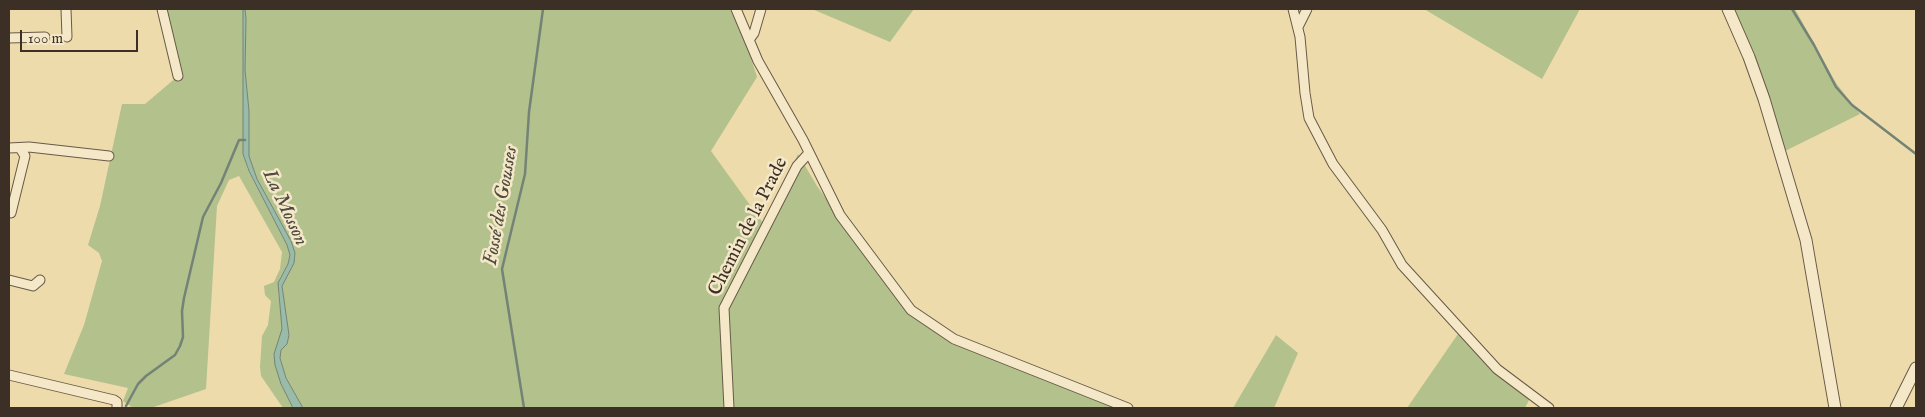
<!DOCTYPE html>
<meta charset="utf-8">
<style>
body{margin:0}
#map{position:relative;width:1925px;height:417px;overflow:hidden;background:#eedbab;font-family:"IM FELL English",serif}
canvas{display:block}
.frame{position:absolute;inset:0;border:10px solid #3c2f26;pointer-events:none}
.scale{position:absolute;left:20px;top:30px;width:118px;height:22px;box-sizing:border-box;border:2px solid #3c2f26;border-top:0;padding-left:6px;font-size:15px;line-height:18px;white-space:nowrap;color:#3c2f26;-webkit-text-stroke:4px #f4e8c8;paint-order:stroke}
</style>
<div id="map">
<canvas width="1925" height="417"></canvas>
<div class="frame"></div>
<div class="scale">100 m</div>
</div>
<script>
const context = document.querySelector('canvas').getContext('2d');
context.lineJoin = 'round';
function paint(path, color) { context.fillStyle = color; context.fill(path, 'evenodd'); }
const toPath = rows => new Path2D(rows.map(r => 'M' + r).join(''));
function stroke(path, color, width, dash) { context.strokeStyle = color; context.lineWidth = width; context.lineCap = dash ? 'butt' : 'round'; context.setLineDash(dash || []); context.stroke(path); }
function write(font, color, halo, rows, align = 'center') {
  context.font = font + ' "IM FELL English",serif'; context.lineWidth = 5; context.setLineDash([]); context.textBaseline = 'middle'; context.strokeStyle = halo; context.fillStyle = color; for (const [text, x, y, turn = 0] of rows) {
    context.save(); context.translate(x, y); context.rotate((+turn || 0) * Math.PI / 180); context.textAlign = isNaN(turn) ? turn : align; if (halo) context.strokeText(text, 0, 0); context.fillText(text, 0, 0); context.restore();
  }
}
const green = toPath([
 [165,9,243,9,243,154,248,170,287,245,290,255,288,264,280,278,278,287,282,329,275,365,281,384,293,408,283,408,261,376,260,367,262,336,268,325,271,301,265,295,264,286,274,282,280,269,282,252,239,176,229,180,217,206,206,389,151,408,133,408,123,401,128,388,64,374,84,325,102,261,99,253,88,245,100,206,122,104,145,104,178,76],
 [245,9,730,9,748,49,757,77,711,151,763,223,721,308,726,408,303,408,286,378,280,357,281,350,287,344,289,335,282,286,295,257,295,253,291,241,257,179,249,156,249,111,245,70],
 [812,9,914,9,890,42],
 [1424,9,1580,9,1542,79],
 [1734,9,1795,9,1836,83,1860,114,1785,151,1744,31],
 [798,154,817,186,908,312,930,329,953,342,1115,408,731,408,726,310],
 [1460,331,1530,398,1525,408,1407,408],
 [1276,335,1298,353,1274,408,1233,408]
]);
const water = toPath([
 [243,9,245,9,246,19,245,70,249,111,249,156,257,179,291,241,295,253,294,263,282,286,289,335,287,344,281,350,280,358,286,378,303,408,293,408,281,384,275,365,274,354,282,329,278,283,288,264,290,255,287,245,249,171,243,154,243,9]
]);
const stream = toPath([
 [1792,9,1814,45,1836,87,1852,105,1916,154],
 [126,406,138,384,146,376,175,355,180,346,183,337,182,311,184,298,203,217,221,183,239,140,245,140],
 [524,408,502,269,525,174,529,112,543,9]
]);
const minor = toPath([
 [66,9,67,37],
 [162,9,178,76],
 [736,9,758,61,803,140,840,215,911,310,954,339,1128,408],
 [1293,9,1300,37,1305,93,1309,118,1333,164,1382,230,1402,265,1497,369,1549,408],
 [1298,27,1307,9],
 [9,38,45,37],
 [749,40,754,33,761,9],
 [9,148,29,147,109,156],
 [11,213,25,156,20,148],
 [9,280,33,286,40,280],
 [9,375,114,400,117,402,117,408],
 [729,408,724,308,797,166,808,154]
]);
const tertiary = toPath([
 [1728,9,1749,57,1764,99,1806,240,1835,408],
 [1896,408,1916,368]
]);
const streetNames = [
 ["Chemin de la Prade",749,227,-63]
];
const waterNames = [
 ["Fossé des Gousses",502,206,-80],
 ["La Mosson",284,208,65]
];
paint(green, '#b3c18d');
paint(water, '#99bba9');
stroke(water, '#748375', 1);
stroke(stream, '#748375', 2.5);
stroke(minor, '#685a47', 11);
stroke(tertiary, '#685a47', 13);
stroke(minor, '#f4e8c8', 9);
stroke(tertiary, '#f4e8c8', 11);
write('19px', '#3c2f26', '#f4e8c8', streetNames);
write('italic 20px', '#4f4b40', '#f4e8c8', waterNames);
</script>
